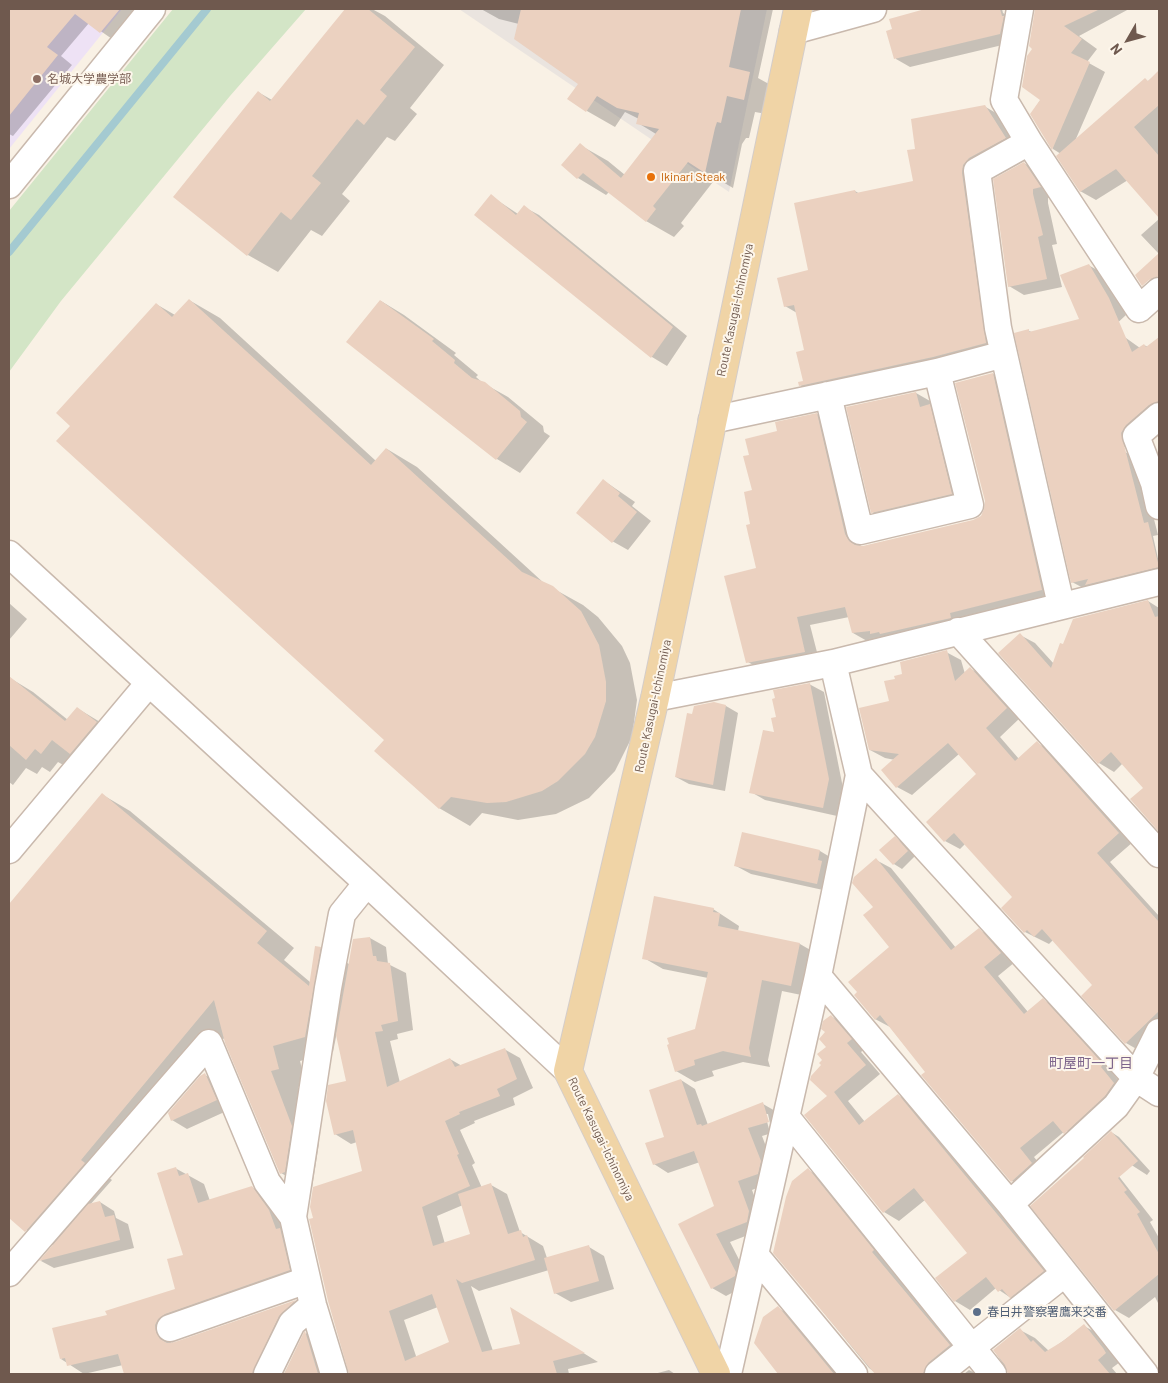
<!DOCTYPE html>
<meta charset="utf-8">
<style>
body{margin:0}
#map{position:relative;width:1168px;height:1383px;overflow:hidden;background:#f9f1e5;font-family:Barlow,sans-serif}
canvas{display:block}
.frame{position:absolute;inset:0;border:10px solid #6f594e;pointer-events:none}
.north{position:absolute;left:1103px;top:15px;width:50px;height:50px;-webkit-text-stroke:4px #fdf6eb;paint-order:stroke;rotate:232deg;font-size:14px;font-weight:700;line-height:20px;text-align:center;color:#6f594e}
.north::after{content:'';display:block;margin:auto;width:18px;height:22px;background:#6f594e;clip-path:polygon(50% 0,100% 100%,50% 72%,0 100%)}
</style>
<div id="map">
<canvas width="1168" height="1383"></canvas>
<div class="frame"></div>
<div class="north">N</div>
</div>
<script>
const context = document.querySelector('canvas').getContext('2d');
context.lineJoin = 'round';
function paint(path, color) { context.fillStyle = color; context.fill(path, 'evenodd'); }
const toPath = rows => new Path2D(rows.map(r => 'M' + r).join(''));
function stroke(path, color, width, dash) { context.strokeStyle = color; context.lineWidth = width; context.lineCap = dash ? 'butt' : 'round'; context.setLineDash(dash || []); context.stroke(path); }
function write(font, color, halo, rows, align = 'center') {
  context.font = font + ' Barlow,"Noto Sans JP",sans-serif'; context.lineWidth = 4; context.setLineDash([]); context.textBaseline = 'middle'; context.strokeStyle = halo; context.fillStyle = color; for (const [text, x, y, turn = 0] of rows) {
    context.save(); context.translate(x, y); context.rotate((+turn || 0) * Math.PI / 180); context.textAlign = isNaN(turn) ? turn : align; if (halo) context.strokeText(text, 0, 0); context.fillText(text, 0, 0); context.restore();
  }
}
const industrial = toPath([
 [459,9,767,9,729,192]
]);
const education = toPath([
 [9,9,122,9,9,149]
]);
const green = toPath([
 [173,9,306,9,230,96,61,301,9,372,9,211]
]);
const shadow = toPath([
 [9,9,133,9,138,13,115,41,89,23,61,56,72,65,13,136,9,134],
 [346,9,372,9,385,16,444,65,410,108,417,114,395,141,387,137,342,194,350,201,322,236,311,230,278,272,248,255,258,92,272,100],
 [481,9,773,9,758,78,778,89,772,115,755,112,749,138,746,138,742,144,733,188,716,178,681,223,684,226,674,237,646,221,609,192,606,195,578,178,562,165,580,145,608,161,625,175,656,134,638,123,639,119,625,112,615,127,587,111,579,84,519,24,499,19],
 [928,9,1002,9,1003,13,1014,20,1015,42,910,67,896,59,894,30,891,20],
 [1036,9,1129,9,1079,36,1097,49,1087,62,1105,72,1075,141,1159,72,1159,217,1128,180,1096,200,1080,191,1061,154,1053,149,1031,114,1041,99,1034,48],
 [984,106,1001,116,1021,147,986,167,1002,352,817,395,800,385,804,382,806,351,797,313,785,306,810,270,855,191,860,194,914,182,916,150],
 [1024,163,1039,172,1055,196,1048,198,1048,203,1057,244,1052,245,1062,287,1024,295,1009,286],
 [491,196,518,214,524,207,539,215,687,336,667,366,652,357,476,215],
 [1159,219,1159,254,1141,235],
 [1088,265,1103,273,1126,315,1112,328,1140,348,1144,345,1148,347,1159,339,1159,416,1113,457,1125,452,1139,460,1158,535,1153,536,1159,563,1159,577,1087,590,1072,582,1029,331,1032,332,1081,320],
 [189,300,220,318,376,461,387,449,417,467,545,584,583,605,598,617,622,646,630,663,637,700,632,737,615,771,589,798,556,814,518,820,482,813,470,826,439,808,386,740,72,426,156,304,175,315],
 [381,301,404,315,456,353,454,355,478,375,476,377,483,383,508,397,543,426,544,432,550,436,520,473,497,459,348,342],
 [993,374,1007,382,1056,598,867,641,853,633,849,617,810,625,819,660,762,670,748,662,757,569,752,525,754,491,750,456,779,431,817,414,831,422,861,547,974,521,982,516,986,509],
 [916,393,930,401,932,407,944,414,966,502,887,520,872,512],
 [603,480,635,502,632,506,651,521,628,550,612,541],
 [1148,601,1159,608,1159,830,1132,800,1145,788,1123,763,1114,772,1099,763,1020,635,1035,643,1054,664,1064,646],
 [9,603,27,619,9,640],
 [946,652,961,660,965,674,971,669,985,677,1021,717,1000,737,1019,759,1037,743,1052,751,1133,842,1110,862,1159,916,1159,1033,1140,1051,1126,1043,1094,985,1053,940,1049,944,1025,932,1014,897,965,844,960,849,945,841,978,774,959,754,912,795,897,787,895,760,885,758,870,750,890,702,897,680],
 [10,678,33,692,68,720,77,708,100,722,65,766,58,762,50,772,42,767,37,774,26,768,13,785,9,782],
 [809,684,824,692,843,788,837,816,765,800,751,792,776,734,778,718],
 [726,706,738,713,725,791,689,784,676,777,693,715],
 [103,795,130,811,294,948,284,960,310,982,320,948,349,964,370,938,386,947,388,964,406,973,413,1030,397,1034,398,1039,390,1041,400,1083,450,1059,462,1066,504,1049,520,1058,533,1088,513,1098,515,1105,474,1121,475,1123,460,1130,475,1163,472,1165,482,1188,491,1185,507,1194,520,1232,543,1246,547,1258,589,1247,604,1256,614,1289,571,1302,555,1293,549,1270,479,1291,471,1286,493,1351,521,1345,525,1317,598,1362,568,1369,569,1374,501,1374,495,1354,470,1363,438,1307,404,1320,422,1374,350,1374,315,1219,363,1172,357,1142,351,1144,335,1134,348,1082,337,1032,333,1052,300,1061,306,1085,298,1087,319,1143,312,1188,309,1189,281,1173,225,1037,108,1177,112,1180,89,1206,100,1202,114,1211,116,1218,128,1224,134,1248,54,1268,41,1261,54,1246,26,1230,9,1216,9,907],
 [463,1205,472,1235,445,1244,437,1216],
 [743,834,820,851,835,860,832,892,751,874,736,866],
 [895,838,902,842,915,856,902,869,894,864,881,850],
 [876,860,891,868,956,948,979,930,994,938,1015,962,998,976,1028,1012,1043,1000,1058,1008,1117,1073,1115,1076,1128,1092,1073,1134,1066,1130,1034,1157,1046,1172,1027,1190,1012,1181,923,1075,926,1072,890,1027,875,1019,891,948,874,907],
 [713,909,739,926,738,931,800,944,819,955,811,997,782,991,768,1060,770,1067,743,1062,712,1071,714,1076,695,1082,676,1071,696,1030,708,978,663,969,644,958],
 [831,1016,846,1025,866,1048,861,1052,880,1074,848,1101,865,1122,898,1095,912,1104,1058,1280,1014,1300,996,1288,970,1310,955,1301,937,1279,969,1253,925,1200,899,1221,884,1212,806,1115,829,1096,822,1065,828,1047,826,1032],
 [205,1075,220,1083,231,1109,187,1129,172,1120],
 [681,1080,695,1089,708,1125,763,1104,777,1112,782,1130,762,1136,775,1170,772,1182,752,1190,763,1220,761,1230,730,1242,750,1281,749,1284,726,1296,712,1288,715,1206,700,1162,668,1173,654,1164,665,1138],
 [765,1114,768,1114,771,1128,769,1129],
 [1111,1132,1119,1137,1150,1171,1147,1175,1099,1144],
 [1107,1161,1153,1220,1150,1222,1159,1238,1159,1305,1155,1297,1129,1318,1115,1310],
 [175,1168,204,1184,210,1201,252,1187,268,1196,285,1220,305,1279,171,1334,171,1343,175,1343,296,1301,311,1310,270,1374,126,1374,123,1365,84,1374,61,1359,108,1316,176,1290,184,1256],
 [808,1170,823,1178,964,1354,941,1374,877,1374,869,1368,775,1253],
 [778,1308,792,1316,841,1374,822,1374,819,1364,788,1374,774,1366],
 [1084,1326,1099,1334,1120,1362,1112,1368,1117,1374,1009,1374,994,1350,1020,1330,1035,1338,1049,1351],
 [306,1333,321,1342,332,1374,284,1374],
 [669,1370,675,1374,654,1374],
 [969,1370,977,1374,964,1374]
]);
const stream = toPath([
 [9,252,207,9]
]);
const building = toPath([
 [9,9,120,9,100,33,75,14,47,47,58,55,9,116],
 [345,9,368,9,415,47,380,90,387,96,364,125,357,119,312,176,321,183,291,220,281,212,247,256,173,197,258,91,270,101],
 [521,9,741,9,729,67,750,72,744,100,727,96,721,123,717,122,715,128,705,173,688,162,653,206,656,209,646,222,583,173,577,179,561,165,580,143,621,178,659,129,636,124,639,113,617,108,597,96,586,112,567,99,578,84,514,39],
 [925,9,1000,9,1002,16,1004,16,1000,34,894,59,886,31,892,29,889,19],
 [1035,9,1100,9,1064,26,1082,39,1071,53,1090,62,1052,150,1030,114,1040,100,1022,87,1027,56,1032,49,1029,46],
 [1159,70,1159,105,1134,127,1159,156,1159,218,1116,169,1080,192,1056,156,1145,78,1148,81],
 [985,105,1006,138,969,158,963,165,962,173,986,343,933,357,799,386,798,382,803,381,796,352,804,350,794,305,784,307,777,278,808,270,794,203,855,190,856,193,913,181,907,150,915,149,911,119],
 [1024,162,1041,187,1033,189,1033,194,1043,235,1038,237,1047,279,1008,287,993,179],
 [491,194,516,215,524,205,673,327,651,358,474,215],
 [1159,253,1159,276,1149,280,1142,286,1135,275],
 [1089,264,1109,298,1132,352,1144,344,1146,347,1159,337,1159,401,1149,405,1126,425,1121,433,1144,523,1148,522,1159,567,1085,585,1088,579,1071,583,1014,333,1029,329,1029,332,1079,319,1060,275],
 [189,299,371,465,386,448,522,572,553,586,581,611,599,645,606,682,606,701,595,737,585,754,558,781,542,791,506,802,487,803,451,797,439,809,374,751,384,740,56,441,70,426,56,413,156,303,172,317],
 [380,300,434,339,432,341,455,360,454,363,472,378,485,382,520,411,521,417,527,422,496,460,346,342],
 [993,373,1042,590,950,613,951,618,880,634,879,632,870,634,870,631,852,633,845,607,797,617,805,652,746,663,724,576,756,568,746,525,750,524,744,492,752,490,743,456,749,455,745,439,777,431,775,422,817,413,845,534,849,541,855,545,863,546,973,520,981,516,984,509,985,501,955,383],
 [916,392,920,407,930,404,952,494,871,513,846,407],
 [603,479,620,493,618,496,637,512,612,543,576,513],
 [1148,600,1155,617,1159,616,1159,832,1130,799,1143,788,1111,752,1098,764,998,653,1020,633,1051,668,1060,643,1063,644,1073,619],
 [947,650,955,681,970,667,1007,708,986,728,1015,761,1037,741,1119,833,1097,853,1159,922,1159,1011,1125,1044,1081,996,1092,985,1042,929,1034,937,1027,930,1024,933,1001,908,1012,897,954,833,944,842,926,822,976,774,948,743,896,788,881,770,899,754,869,750,859,708,889,701,884,681,895,679,894,676,902,674,900,662],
 [9,676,65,721,77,707,97,722,70,754,52,740,41,754,35,749,26,760,9,745],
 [810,683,829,779,823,808,749,793,763,730,774,732,771,718,776,717,772,699,775,698,773,690],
 [714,702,726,705,713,785,675,777,687,713,692,714,694,706],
 [102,793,267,931,257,943,309,986,315,946,321,947,305,1037,273,1046,279,1069,271,1071,292,1126,285,1172,280,1174,225,1043,214,1000,81,1160,85,1163,25,1232,9,1218,9,904],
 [742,832,820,850,818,860,822,861,817,884,734,866],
 [895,836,908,851,893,865,879,850],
 [876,858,951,950,979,928,1001,953,984,967,1024,1014,1043,998,1103,1064,1101,1067,1114,1083,1105,1096,1064,1134,1053,1121,1020,1148,1032,1163,1011,1182,921,1075,925,1072,880,1015,875,1020,854,995,857,992,848,982,889,947,863,915,873,907,852,883,854,877],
 [654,896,714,908,713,912,720,913,718,926,800,943,791,986,762,980,749,1048,751,1057,723,1051,694,1060,695,1065,675,1072,667,1045,669,1044,667,1038,695,1029,708,972,642,959],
 [370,937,373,956,376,956,377,961,390,963,398,1021,381,1025,383,1031,375,1032,387,1087,450,1058,455,1067,505,1048,517,1079,497,1089,500,1096,459,1112,460,1114,445,1121,459,1154,457,1155,470,1186,422,1207,433,1246,470,1234,458,1194,491,1183,508,1234,521,1230,523,1237,527,1235,535,1260,462,1283,456,1279,482,1352,520,1344,510,1307,585,1353,553,1361,557,1374,349,1374,328,1301,309,1219,313,1218,310,1207,313,1187,362,1171,353,1130,334,1135,326,1101,328,1085,346,1081,336,1035,353,939],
 [432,1294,449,1342,405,1361,389,1311],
 [831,1015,852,1039,847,1043,866,1065,834,1092,859,1125,898,1094,1044,1271,1010,1298,1002,1289,998,1292,986,1277,954,1302,935,1278,967,1253,936,1215,914,1188,883,1213,804,1115,827,1096,810,1080,811,1076,821,1065,819,1063,822,1060,817,1054,826,1047,819,1039,825,1032,821,1029,823,1021],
 [205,1073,217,1100,171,1121,168,1113,200,1076],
 [681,1079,697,1125,701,1124,702,1126,763,1102,769,1122,748,1128,761,1161,758,1174,738,1181,749,1211,747,1222,716,1234,736,1272,735,1276,711,1289,678,1224,714,1206,694,1151,653,1165,645,1143,664,1137,649,1090],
 [1111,1131,1138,1161,1118,1178,1127,1190,1124,1192,1140,1212,1137,1214,1159,1254,1159,1274,1114,1311,1030,1206,1084,1158,1083,1157],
 [176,1167,179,1176,188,1173,198,1203,252,1186,269,1210,276,1229,280,1228,290,1270,165,1314,158,1319,155,1325,156,1332,160,1339,167,1343,175,1342,296,1300,279,1316,252,1374,124,1374,118,1354,67,1366,65,1358,60,1359,52,1328,107,1315,105,1311,175,1289,167,1259,183,1255,157,1173],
 [808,1168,874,1250,872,1252,950,1345,928,1363,923,1374,875,1374,773,1253,786,1197,792,1181],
 [100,1201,105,1217,114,1215,120,1240,39,1261,88,1204],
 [589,1245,599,1281,554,1294,544,1258],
 [778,1306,834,1374,778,1374,754,1343,763,1317],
 [1084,1324,1103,1348,1106,1353,1098,1360,1110,1374,1008,1374,1005,1365,993,1350,1020,1328,1031,1342,1033,1340,1045,1352,1063,1341],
 [305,1331,318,1374,284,1374,304,1332]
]);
const minor = toPath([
 [1020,9,1004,100,1029,142,1139,309,1159,291],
 [793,31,873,9],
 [1029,142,977,171,998,328,1061,605],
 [9,185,152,9],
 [828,395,860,531,970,505,937,372],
 [1159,416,1136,436,1154,483,1159,506],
 [712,420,937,372,1004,354],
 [9,554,367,883,568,1071],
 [958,631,1159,854],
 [655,698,833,663,1159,582],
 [859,775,1136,1078,1159,1093],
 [9,850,149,683],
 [818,976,1010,1204,1145,1374],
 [787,1118,993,1374],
 [1010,1204,1116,1106,1136,1078,1159,1032],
 [756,1256,854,1374],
 [9,1273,209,1043,267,1182,293,1217],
 [170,1328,307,1280],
 [267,1374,292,1323,313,1305],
 [334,1374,313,1305,293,1217,328,988,342,914,367,883],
 [728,1374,818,976,859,775,833,663],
 [938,1374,1064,1274]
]);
const major = toPath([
 [716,1374,568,1071,655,698,798,9]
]);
const markers = [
 [37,79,5,"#8d6e63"],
 [651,177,5,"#e8710a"],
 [977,1312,5,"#5c6f8a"]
];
const educationNames = [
 ["名城大学農学部",47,79]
];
const foodNames = [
 ["Ikinari Steak",661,177]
];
const streetNames = [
 ["Route Kasugai-Ichinomiya",735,310,-78],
 ["Route Kasugai-Ichinomiya",653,706,-78],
 ["Route Kasugai-Ichinomiya",601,1139,64]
];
const serviceNames = [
 ["春日井警察署鷹来交番",987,1312]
];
const neighbourhoodNames = [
 ["町屋町一丁目",1091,1063]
];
paint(industrial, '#eae4df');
paint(education, '#eee2f5');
paint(green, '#d3e5c6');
paint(shadow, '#0003');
stroke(stream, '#a4cad1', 8);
paint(building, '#ebd1c0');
stroke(minor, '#c9b9ad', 29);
stroke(major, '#d4cdca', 30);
stroke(minor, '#fff', 26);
stroke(major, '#f0d4a6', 28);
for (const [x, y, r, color] of markers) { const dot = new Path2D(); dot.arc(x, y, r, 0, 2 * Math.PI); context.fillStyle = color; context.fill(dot); stroke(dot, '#fdf6eb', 2); }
write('12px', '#785e54', '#fdf6eb', educationNames, 'left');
write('12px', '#c56008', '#fdf6eb', foodNames, 'left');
write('12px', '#6f594e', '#fdf6eb', streetNames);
write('12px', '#4e5e75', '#fdf6eb', serviceNames, 'left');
write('14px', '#7e668c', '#fdf6eb', neighbourhoodNames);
</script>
